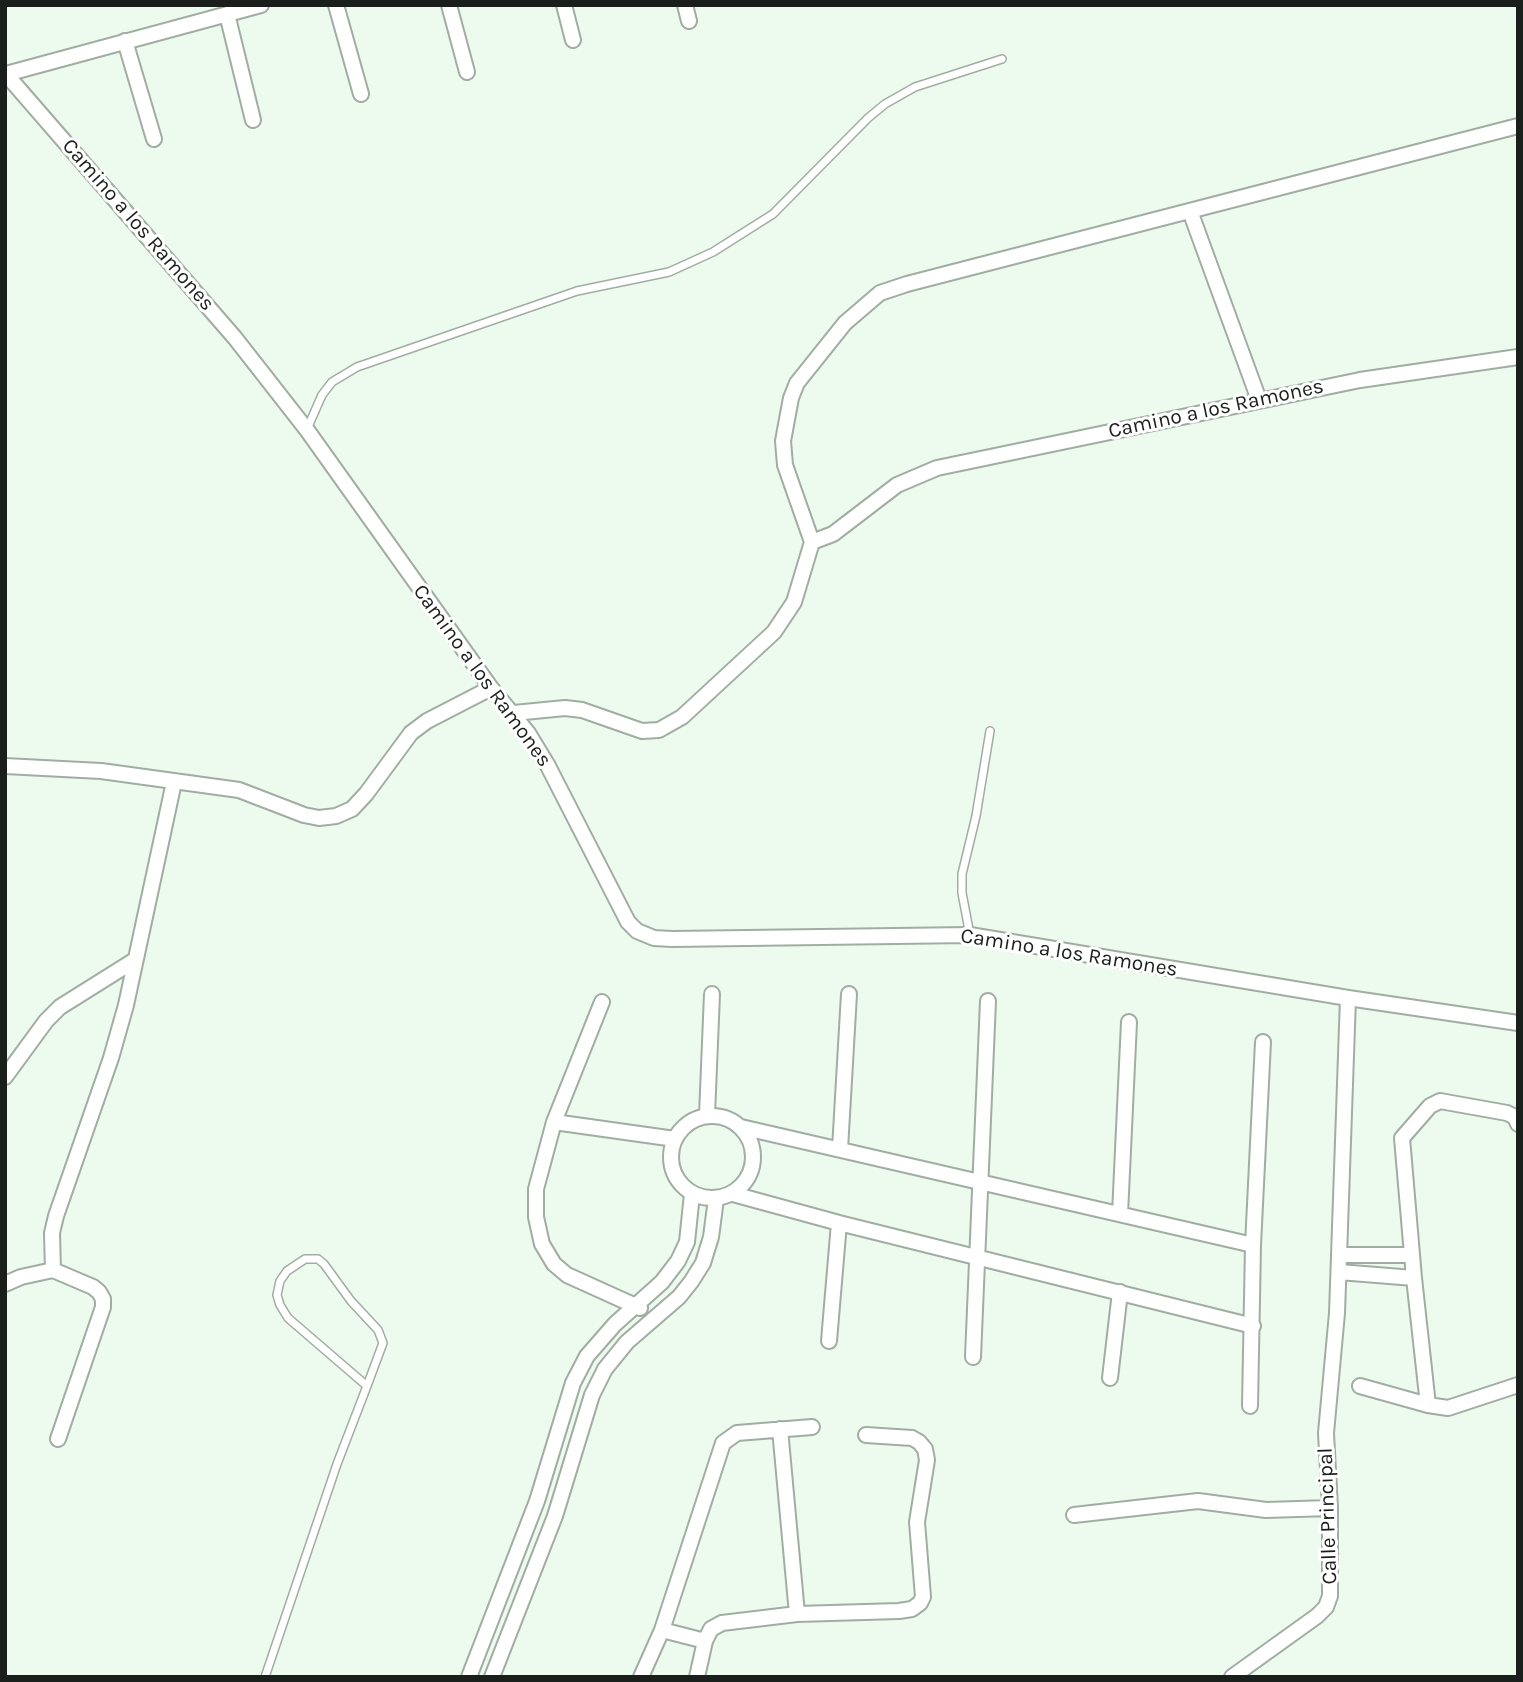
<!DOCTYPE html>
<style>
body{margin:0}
#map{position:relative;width:1523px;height:1682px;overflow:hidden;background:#edfaee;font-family:Karla,sans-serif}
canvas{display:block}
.frame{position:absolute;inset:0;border:7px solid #1a1f1b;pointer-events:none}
</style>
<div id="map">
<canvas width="1523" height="1682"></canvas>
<div class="frame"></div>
</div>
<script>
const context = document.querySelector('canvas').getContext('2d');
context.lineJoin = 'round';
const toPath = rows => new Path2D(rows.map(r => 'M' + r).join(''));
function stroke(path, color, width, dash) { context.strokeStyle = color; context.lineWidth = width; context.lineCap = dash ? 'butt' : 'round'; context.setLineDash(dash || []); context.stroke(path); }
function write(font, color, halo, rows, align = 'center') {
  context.font = font + ' Karla,sans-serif'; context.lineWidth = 6; context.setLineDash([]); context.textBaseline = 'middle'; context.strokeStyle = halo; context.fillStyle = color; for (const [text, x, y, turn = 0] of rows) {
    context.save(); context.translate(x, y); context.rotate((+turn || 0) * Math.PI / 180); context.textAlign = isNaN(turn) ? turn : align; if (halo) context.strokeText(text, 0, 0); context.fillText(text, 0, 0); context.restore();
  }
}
const lane = toPath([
 [307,429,322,395,332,382,357,367,577,291,669,272,713,252,773,214,868,118,885,104,915,87,1002,59],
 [970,935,962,893,962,874,976,816,990,731],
 [265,1677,337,1464,367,1386,383,1343,378,1330,351,1301,324,1264,318,1259,305,1259,287,1271,280,1281,277,1295,280,1305,288,1318,367,1386]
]);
const street = toPath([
 [336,5,361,94],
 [449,5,467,72],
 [564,5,573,40],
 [685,5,689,21],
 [227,14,253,120],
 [125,41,154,139],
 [5,73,235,338,307,430,491,688,528,733,548,766,628,922,637,931,654,938,672,939,970,935,1348,998,1518,1023],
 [6,74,261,5],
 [1190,211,1259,400],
 [812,542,833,534,897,485,937,468,1360,380,1518,357],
 [514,713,565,708,582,710,642,731,659,730,682,717,774,632,794,602,812,542,785,465,783,441,791,398,797,383,845,323,880,293,907,284,1518,126],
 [5,766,101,771,239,790,304,815,319,818,336,816,352,809,366,794,411,733,427,721,491,688],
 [602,1002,554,1122,536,1189,536,1217,542,1244,554,1264,567,1275,640,1308],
 [5,1077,46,1021,60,1007,135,960],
 [707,1115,712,994],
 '671 1157a41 41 0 1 1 82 0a41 41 0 1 1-82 0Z',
 [554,1122,675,1139],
 [741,1127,1253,1245],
 [840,1149,849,994],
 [733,1194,839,1223,1253,1326],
 [1120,1214,1129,1022],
 [1339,1255,1412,1255],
 [53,1270,52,1233,56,1216,111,1058,126,1005,174,782],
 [1339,1272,1414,1278],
 [5,1284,21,1277,53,1270,93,1287,99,1292,103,1299,103,1307,58,1439],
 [829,1341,839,1223],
 [973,1357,988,1001],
 [1110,1378,1120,1292],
 [1360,1386,1428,1405,1448,1408,1518,1385],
 [1428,1405,1414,1278,1402,1138,1430,1106,1440,1101,1507,1113,1515,1117,1518,1124],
 [1250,1406,1253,1245,1263,1042],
 [780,1429,797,1614],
 [1074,1515,1198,1501,1266,1510,1330,1508],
 [662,1630,723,1443,737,1433,812,1427],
 [469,1677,537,1501,573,1383,587,1356,615,1324,662,1282,678,1261,687,1242,692,1194],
 [492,1677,555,1516,592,1395,605,1369,627,1342,679,1297,691,1282,703,1263,711,1237,716,1199],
 [641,1677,662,1630,705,1641],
 [697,1677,705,1641,711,1629,722,1623,797,1614,899,1611,912,1609,920,1603,923,1597,917,1522,927,1460,925,1449,919,1442,912,1438,866,1435],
 [1232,1677,1317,1616,1326,1607,1330,1596,1330,1508,1326,1433,1337,1313,1348,998]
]);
const streetNames = [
 ["Camino a los Ramones",138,225,49],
 ["Camino a los Ramones",1216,409,-12],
 ["Camino a los Ramones",482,676,54],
 ["Camino a los Ramones",1069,953,9],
 ["Calle Principal",1328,1516,-92]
];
stroke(lane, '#a1ada3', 10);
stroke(street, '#a1ada3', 18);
stroke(lane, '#fff', 7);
stroke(street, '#fff', 14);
write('21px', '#1a1f1b', '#fff', streetNames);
</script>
